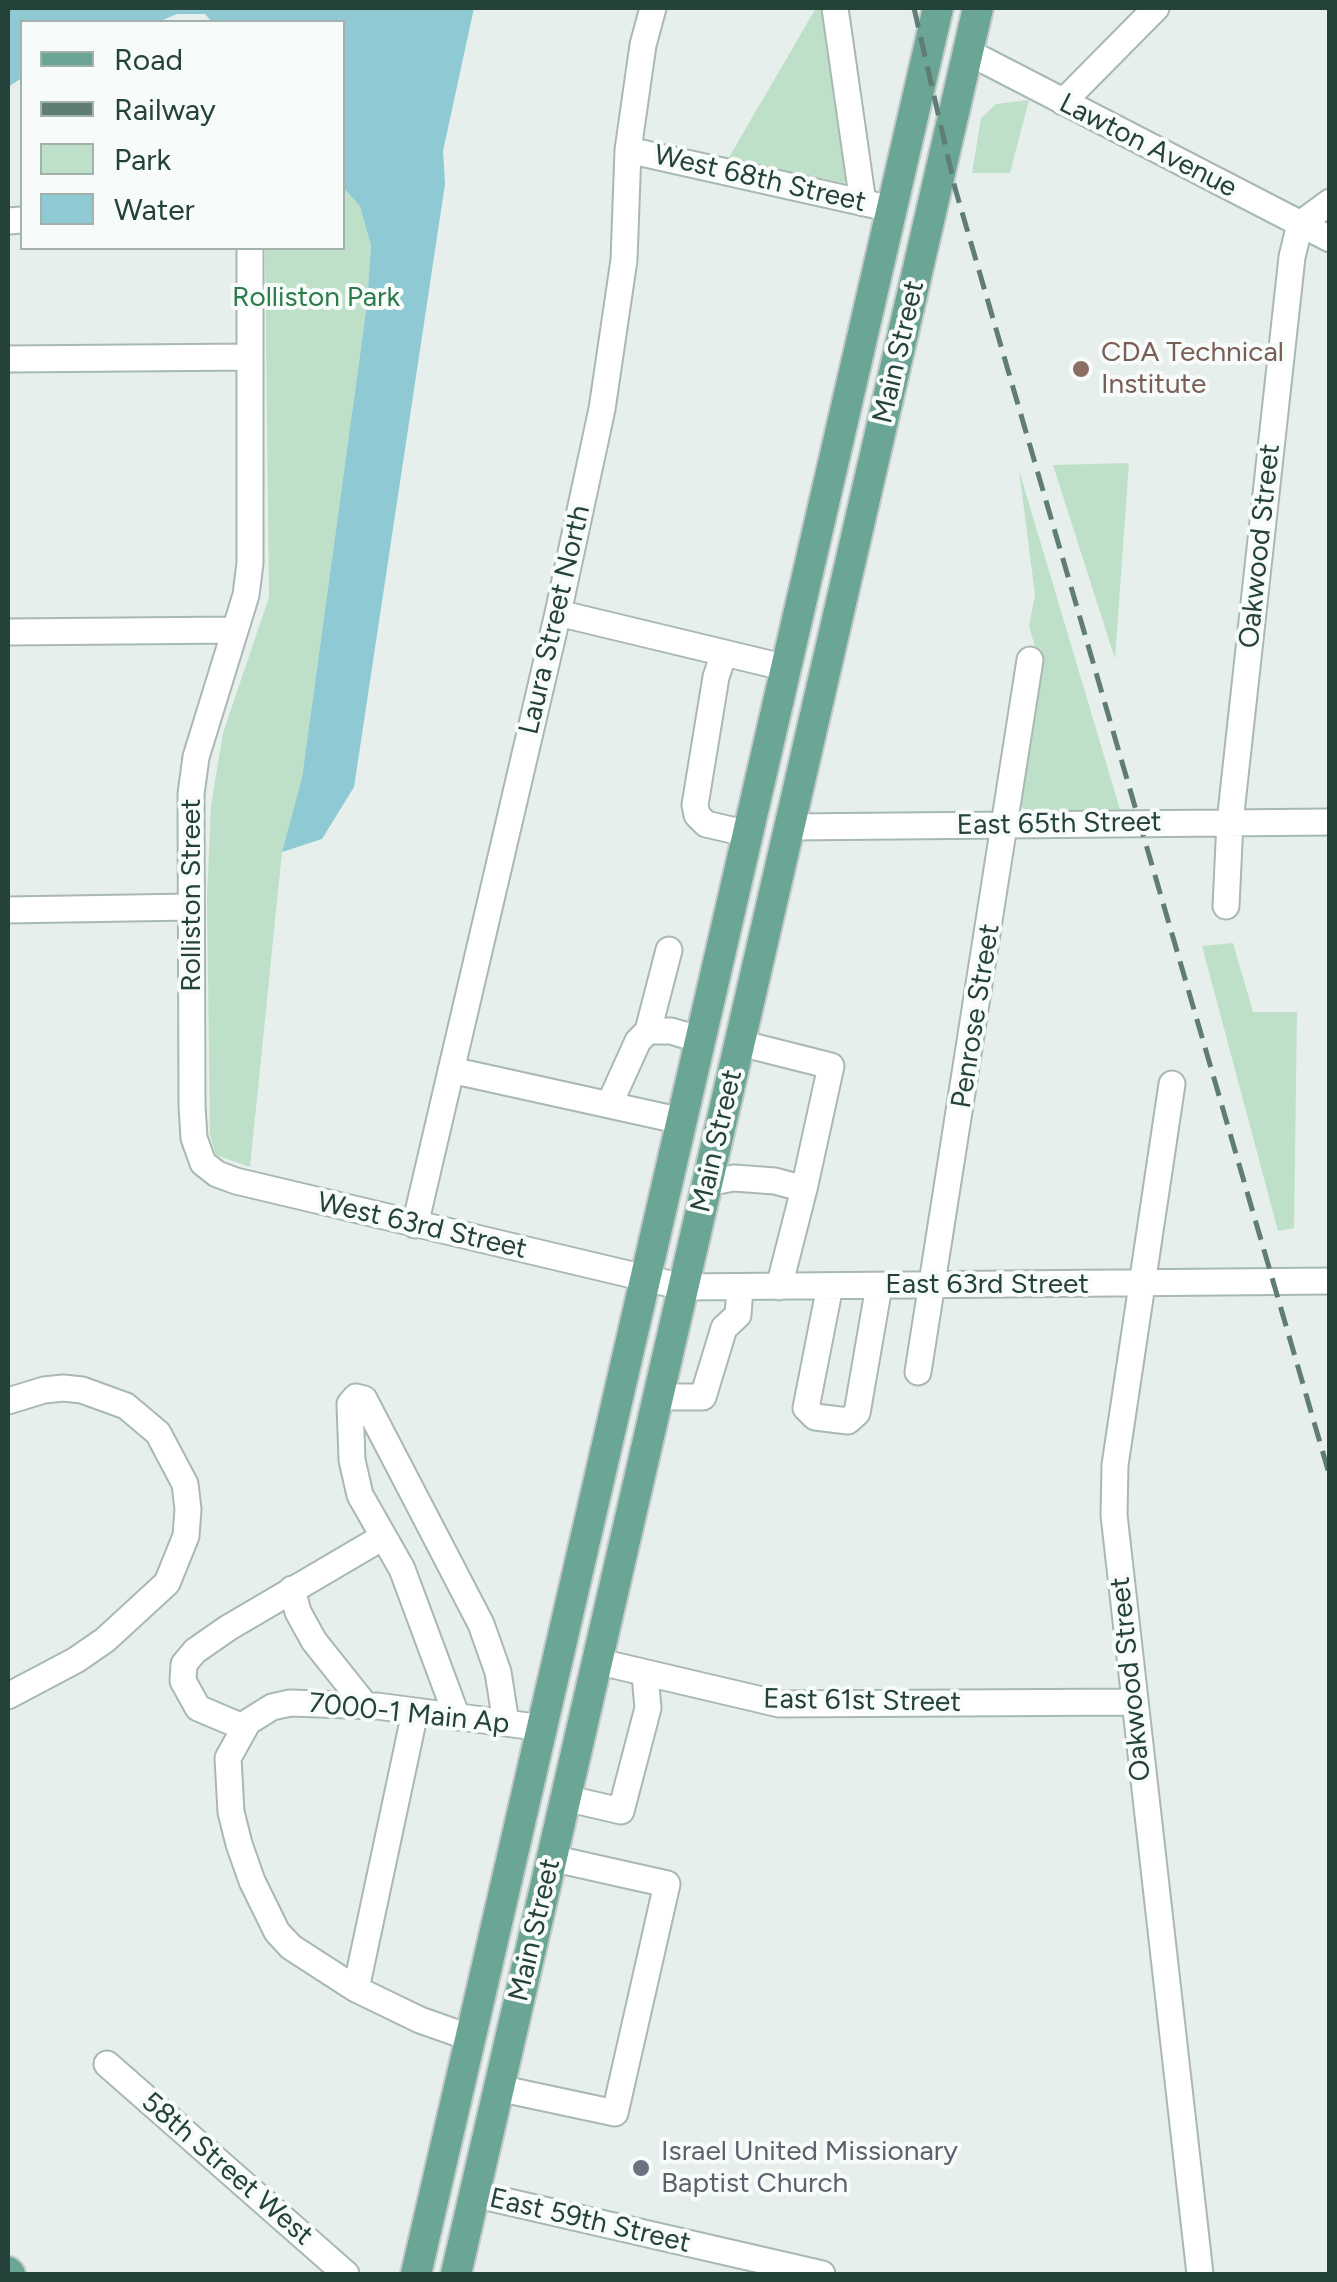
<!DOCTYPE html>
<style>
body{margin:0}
#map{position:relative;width:1337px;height:2282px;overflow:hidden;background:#e6efeb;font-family:Figtree,sans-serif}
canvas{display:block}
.frame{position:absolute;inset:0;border:10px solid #24423a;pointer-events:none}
.legend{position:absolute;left:20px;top:20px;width:325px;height:230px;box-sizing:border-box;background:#f7fbf9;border:2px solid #a3b1ad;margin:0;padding:12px 18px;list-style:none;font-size:30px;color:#24423a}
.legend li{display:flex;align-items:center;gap:20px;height:50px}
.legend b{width:50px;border:2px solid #a3b1ad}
</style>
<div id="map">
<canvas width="1337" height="2282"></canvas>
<div class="frame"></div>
<ul class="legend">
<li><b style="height:12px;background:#6aa596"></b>Road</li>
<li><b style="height:12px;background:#5f7d75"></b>Railway</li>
<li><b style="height:28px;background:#bfe0c8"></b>Park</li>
<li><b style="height:28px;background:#8ec9d4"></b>Water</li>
</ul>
</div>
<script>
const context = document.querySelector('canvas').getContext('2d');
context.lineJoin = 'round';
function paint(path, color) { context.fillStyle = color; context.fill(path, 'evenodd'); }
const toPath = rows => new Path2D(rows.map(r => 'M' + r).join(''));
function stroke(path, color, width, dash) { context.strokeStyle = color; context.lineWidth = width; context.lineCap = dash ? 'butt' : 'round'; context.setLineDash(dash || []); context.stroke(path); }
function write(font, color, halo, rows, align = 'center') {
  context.font = font + ' Figtree,sans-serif'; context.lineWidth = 8; context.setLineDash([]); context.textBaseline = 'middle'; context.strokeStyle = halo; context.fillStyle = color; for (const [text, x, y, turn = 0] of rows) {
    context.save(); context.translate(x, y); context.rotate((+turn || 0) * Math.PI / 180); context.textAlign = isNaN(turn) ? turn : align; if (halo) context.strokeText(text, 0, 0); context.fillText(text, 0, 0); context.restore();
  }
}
const green = toPath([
 [816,8,828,8,852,168,844,183,728,159],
 [1029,100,1010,173,972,173,981,118,996,104],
 [343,187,360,205,371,246,367,304,302,779,282,852,250,1167,216,1155,210,1135,207,897,211,805,223,733,269,597,265,248,342,248],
 [1129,463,1115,659,1053,465],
 [1019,470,1121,813,1031,814,1018,804,1036,650,1029,626,1035,595],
 [1233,943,1253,1012,1297,1012,1294,1228,1278,1231,1202,946]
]);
const water = toPath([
 [8,8,474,8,443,151,445,184,354,787,322,839,282,852,302,778,367,304,371,246,360,206,343,187,342,22,212,22,205,14,177,14,158,22,22,22,22,78,8,87]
]);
const minor = toPath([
 [835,8,863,203],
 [968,52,1330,239],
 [1063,102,1156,8],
 [628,150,892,209],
 [8,221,22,220],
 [250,248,250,563,246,595,196,757,191,794,192,1106,194,1138,203,1163,217,1174,236,1181,683,1287,1330,1281],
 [8,359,249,357],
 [558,613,787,668],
 [8,632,235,630],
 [724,653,716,677,695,805,697,815,706,824,749,834],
 [789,827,1330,822],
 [1226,906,1230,822,1292,257,1300,224,1330,202],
 [8,910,191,907],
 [648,1031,669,950],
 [451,1070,682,1121],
 [1172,1084,1115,1465,1114,1515,1200,2274],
 [609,1105,638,1041,648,1031,671,1031,701,1040],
 [707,1183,734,1178,775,1181,804,1189,831,1066,740,1043],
 [415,1225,558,613,602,409,624,260,628,150,643,45,653,8],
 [830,1286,806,1408,815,1417,848,1421,857,1413,879,1286],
 [779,1287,804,1189],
 [918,1372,1030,660],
 [658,1397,703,1397,724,1328,738,1315,740,1287],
 [8,1401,44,1390,63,1388,82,1390,126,1406,158,1433,185,1484,188,1509,186,1536,167,1583,105,1640,76,1660,8,1696],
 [292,1589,298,1612,314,1641,365,1705],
 [596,1661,779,1704,1133,1702],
 [457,1717,402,1569,360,1495,352,1460,350,1404,356,1397,364,1399,481,1624,498,1672,506,1723],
 [243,1727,198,1708,183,1681,184,1664,195,1651,228,1628,383,1537],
 [565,1798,621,1811,648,1708,645,1675],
 [356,1989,415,1712],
 [471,2038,420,2020,356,1989,291,1947,277,1932,252,1881,239,1844,231,1812,228,1758,248,1722,272,1707,290,1703,377,1706,543,1728],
 [107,2064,346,2274],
 [498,2088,615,2113,667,1884,551,1858],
 [474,2194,822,2274]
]);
const major = toPath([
 [8,2272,10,2274],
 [416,2274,938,8],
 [456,2274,978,8]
]);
const rail = toPath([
 [914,8,955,188,1330,1477]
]);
const markers = [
 [1081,369,10,"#8d6e63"],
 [641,2168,10,"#6b7280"]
];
const streetNames = [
 ["Lawton Avenue",1148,146,27],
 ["West 68th Street",760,179,13],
 ["Main Street",899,352,-77],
 ["Oakwood Street",1260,546,-84],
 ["Laura Street North",555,620,-77],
 ["East 65th Street",1059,824,-1],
 ["Rolliston Street",192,895,-90],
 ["Penrose Street",976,1016,-81],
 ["Main Street",717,1141,-77],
 ["West 63rd Street",422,1226,13],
 ["East 63rd Street",987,1285],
 ["Oakwood Street",1131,1679,-96],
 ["East 61st Street",862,1701,1],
 ["7000-1 Main Ap",409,1714,6],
 ["Main Street",535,1930,-77],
 ["58th Street West",227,2169,41],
 ["East 59th Street",590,2221,13]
];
const parkNames = [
 ["Rolliston Park",316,298]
];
const educationNames = [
 ["CDA Technical",1101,353],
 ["Institute",1101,385]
];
const worshipNames = [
 ["Israel United Missionary",661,2152],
 ["Baptist Church",661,2184]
];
paint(green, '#bfe0c8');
paint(water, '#8ec9d4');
stroke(minor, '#a8b8b2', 29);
stroke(major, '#c2cac8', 34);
stroke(minor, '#fff', 25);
stroke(major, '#6aa596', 30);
stroke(rail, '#5f7d75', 5, [20, 10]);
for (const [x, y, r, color] of markers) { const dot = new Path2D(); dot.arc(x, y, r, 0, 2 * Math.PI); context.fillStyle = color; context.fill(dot); stroke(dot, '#f7fbf9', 4); }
write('28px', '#24423a', '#f7fbf9', streetNames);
write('28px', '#2d7a4b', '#f7fbf9', parkNames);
write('28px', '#785e54', '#f7fbf9', educationNames, 'left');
write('28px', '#5b616d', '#f7fbf9', worshipNames, 'left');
</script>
